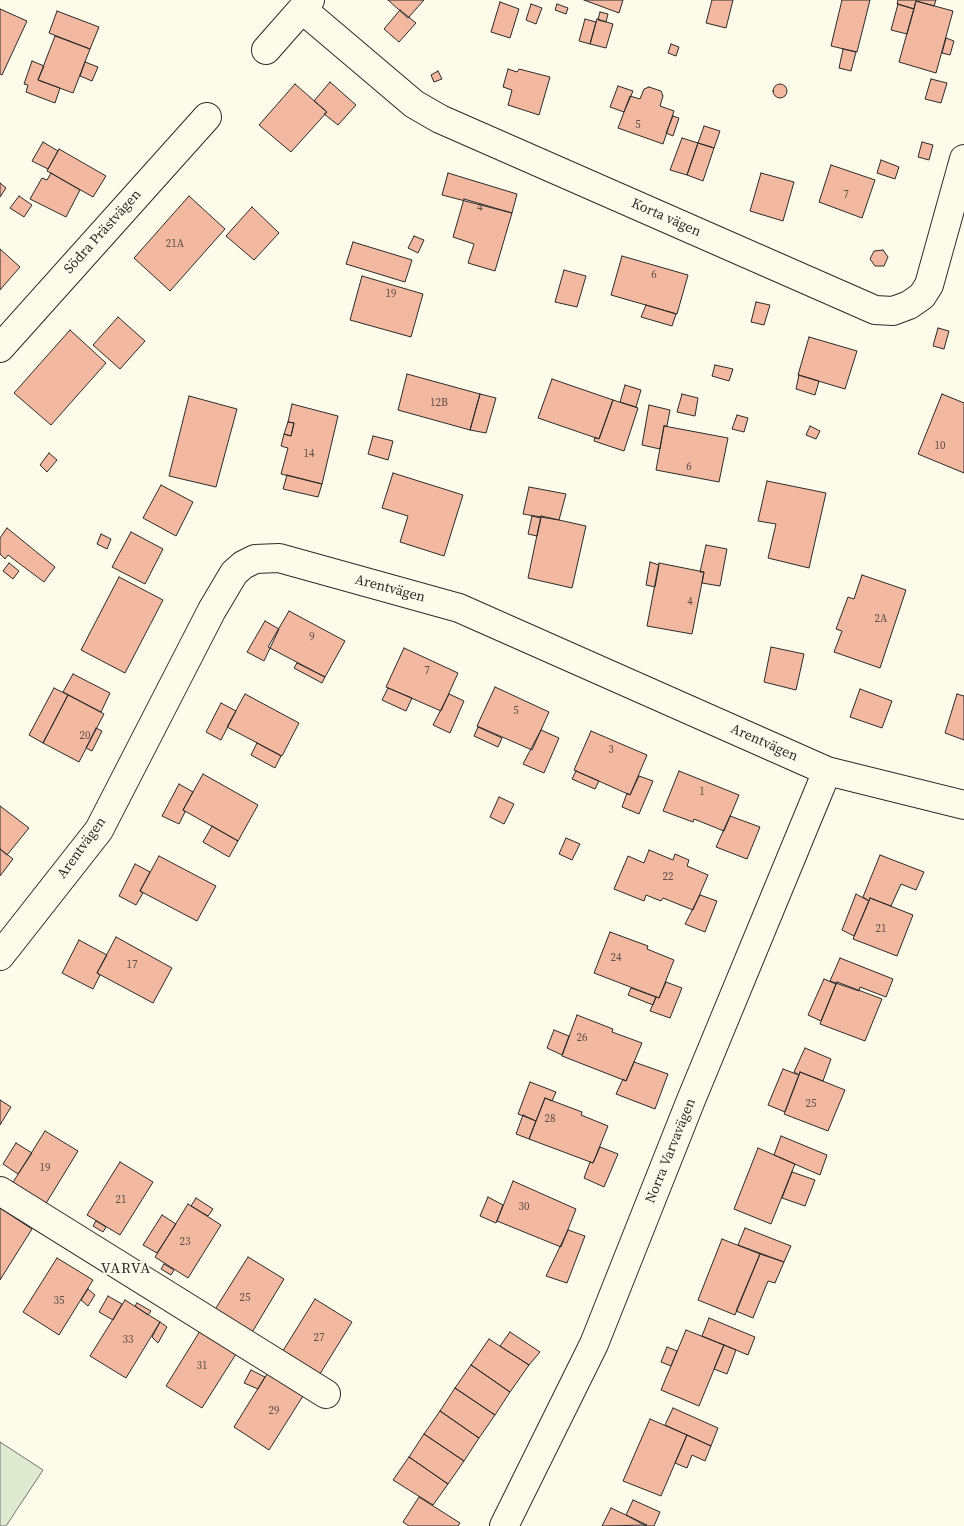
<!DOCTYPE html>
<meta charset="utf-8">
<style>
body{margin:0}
canvas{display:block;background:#fdfbea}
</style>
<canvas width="964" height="1526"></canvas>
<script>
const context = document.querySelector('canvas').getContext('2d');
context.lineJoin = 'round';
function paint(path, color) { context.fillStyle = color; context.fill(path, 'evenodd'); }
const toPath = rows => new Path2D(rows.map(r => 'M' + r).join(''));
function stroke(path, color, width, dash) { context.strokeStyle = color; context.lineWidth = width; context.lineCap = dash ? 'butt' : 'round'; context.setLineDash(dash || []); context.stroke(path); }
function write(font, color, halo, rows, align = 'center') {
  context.font = font + ' "Source Serif 4",serif'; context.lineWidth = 4; context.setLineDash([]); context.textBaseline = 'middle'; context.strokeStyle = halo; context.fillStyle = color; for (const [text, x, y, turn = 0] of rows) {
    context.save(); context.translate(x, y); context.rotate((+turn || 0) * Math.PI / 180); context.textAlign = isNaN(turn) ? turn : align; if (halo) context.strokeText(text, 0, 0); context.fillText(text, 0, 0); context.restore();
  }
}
const green = toPath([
 [0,1442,43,1470,6,1526,0,1526,0,1442]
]);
const building = toPath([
 [388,0,424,0,408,18,388,0],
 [584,0,623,0,619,13,584,0],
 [712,0,733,0,726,28,706,23,712,0],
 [842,0,870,0,857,52,831,46,842,0],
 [898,0,936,0,934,6,916,1,914,9,897,4,898,0],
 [916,1,953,11,936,73,899,62,916,1],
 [500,2,519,9,510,38,491,32,500,2],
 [531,4,542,8,536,24,526,20,531,4],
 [557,4,568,8,566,14,555,10,557,4],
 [898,4,914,9,907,34,891,30,898,4],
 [0,9,27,21,2,75,0,74,0,9],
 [400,10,416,23,399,42,384,29,400,10],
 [57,11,99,27,90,49,49,33,57,11],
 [600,12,608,14,606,22,598,20,600,12],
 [585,19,596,22,590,44,579,41,585,19],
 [597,19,613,24,606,48,590,44,597,19],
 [55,36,90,49,73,93,38,80,55,36],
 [946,38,954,41,950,55,942,53,946,38],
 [671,44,679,47,676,56,668,53,671,44],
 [843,49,856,52,851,71,839,68,843,49],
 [32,61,44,66,38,80,60,88,55,103,26,92,28,85,24,84,32,61],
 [85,62,98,67,92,81,80,76,85,62],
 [508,69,517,72,519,69,550,77,539,115,508,105,512,90,503,87,508,69],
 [438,71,442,79,434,82,431,75,438,71],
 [931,79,947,83,941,103,925,99,931,79],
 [330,82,356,105,338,125,324,114,327,112,314,101,330,82],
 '773 91a7 7 0 1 1 14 0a7 7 0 1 1-14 0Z',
 [295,84,327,112,291,152,259,125,295,84],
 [618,86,633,91,624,112,610,107,618,86],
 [649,87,661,91,663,96,660,106,674,111,663,144,618,128,630,96,640,99,644,89,649,87],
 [673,116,679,118,673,136,666,133,673,116],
 [704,126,720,131,714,148,698,143,704,126],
 [682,138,698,143,687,175,670,170,682,138],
 [43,142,58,151,48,169,32,161,43,142],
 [922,142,933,145,929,160,918,157,922,142],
 [698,143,714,148,703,181,687,175,698,143],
 [59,149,106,176,93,197,47,171,59,149],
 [881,160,899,167,895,179,877,173,881,160],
 [831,165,875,180,862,218,819,202,831,165],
 [51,173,80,190,66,217,30,199,42,178,47,180,51,173],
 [448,173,517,194,512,213,442,195,448,173],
 [761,173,794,182,783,221,750,211,761,173],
 [0,183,6,188,0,197,0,183],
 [19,196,32,205,24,217,10,208,19,196],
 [189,196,225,229,170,291,134,258,189,196],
 [464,199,512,213,495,271,468,263,474,244,453,237,464,199],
 [252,207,279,233,254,260,226,236,252,207],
 [414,236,424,240,418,253,408,248,414,236],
 [353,242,412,260,405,282,346,264,353,242],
 [0,249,20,267,0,290,0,249],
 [883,250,888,257,884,266,875,266,870,259,874,251,883,250],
 [622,256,688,275,677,314,611,295,622,256],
 [564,270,586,276,577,307,555,302,564,270],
 [362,276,423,294,411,337,350,320,362,276],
 [756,302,770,305,764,325,751,322,756,302],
 [646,305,676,314,672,326,641,317,646,305],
 [118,317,145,341,120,369,93,345,118,317],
 [938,328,949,331,944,349,933,346,938,328],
 [70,330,106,363,51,425,14,393,70,330],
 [809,337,857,351,845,389,798,375,809,337],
 [715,365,733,369,729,381,712,376,715,365],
 [407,374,480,394,470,430,398,410,407,374],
 [799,375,819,381,815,395,796,389,799,375],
 [552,379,613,400,599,439,538,418,552,379],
 [625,385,641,390,636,407,620,402,625,385],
 [480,394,496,398,486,433,470,430,480,394],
 [682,394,698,398,695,416,677,412,682,394],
 [942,394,964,403,964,473,918,454,942,394],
 [189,396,237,409,216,487,169,476,189,396],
 [613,400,638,408,624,451,594,441,595,437,599,439,613,400],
 [292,404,338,416,322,484,281,474,288,448,281,446,284,434,291,436,294,423,288,422,292,404],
 [649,405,670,410,667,426,664,426,660,449,642,445,649,405],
 [737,415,748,418,744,432,732,429,737,415],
 [288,422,294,423,291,436,284,434,288,422],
 [664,426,728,438,719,482,656,470,664,426],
 [810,426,820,431,816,439,806,435,810,426],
 [373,436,393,441,388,460,368,454,373,436],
 [49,453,57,460,47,472,40,465,49,453],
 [393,473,463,495,444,556,400,542,408,516,382,508,393,473],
 [287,475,322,484,318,497,283,489,287,475],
 [767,481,826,493,809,568,768,558,776,524,758,521,767,481],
 [161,485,193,502,176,536,143,518,161,485],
 [529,487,566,494,559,520,523,514,529,487],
 [532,516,541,518,537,536,528,534,532,516],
 [541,516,586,526,572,588,528,578,541,516],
 [7,528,55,567,44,582,8,555,5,559,0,554,0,538,7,528],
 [131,532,163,549,145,584,112,567,131,532],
 [101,534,111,539,107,549,97,544,101,534],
 [706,545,727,549,720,586,702,583,704,572,700,572,706,545],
 [650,562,659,565,655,587,646,585,650,562],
 [9,563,19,571,13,579,3,571,9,563],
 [659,563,704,572,692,634,647,626,659,563],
 [862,575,906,590,880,668,834,652,842,631,836,629,848,597,854,599,862,575],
 [119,577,163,600,125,673,81,650,119,577],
 [289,611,345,641,325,677,268,647,289,611],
 [265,621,279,629,264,661,247,652,265,621],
 [771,647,804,654,796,690,764,682,771,647],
 [404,648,458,673,441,711,386,687,404,648],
 [297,663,325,677,322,683,294,668,297,663],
 [73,674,110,693,101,712,63,692,73,674],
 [495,687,549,712,532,750,477,726,495,687],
 [54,688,68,695,43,743,29,735,54,688],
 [388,688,412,698,406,711,382,700,388,688],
 [860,689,892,701,882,728,850,717,860,689],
 [245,694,299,723,282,756,227,727,245,694],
 [449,694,464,701,450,733,433,725,449,694],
 [957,694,964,696,964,740,945,733,957,694],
 [68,695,104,714,79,762,43,743,68,695],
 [221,703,236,711,221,740,206,732,221,703],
 [478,727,502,738,498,747,474,736,478,727],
 [96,728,102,731,92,751,86,748,96,728],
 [541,730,559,738,544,773,523,764,541,730],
 [591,731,647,755,630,795,574,770,591,731],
 [257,743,281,756,275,768,251,755,257,743],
 [576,771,599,781,595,789,572,779,576,771],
 [679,771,739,795,724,831,694,819,693,822,663,811,679,771],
 [203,774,258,805,238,841,183,810,203,774],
 [639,776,653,781,639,814,622,807,627,793,630,795,639,776],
 [179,784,193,792,183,810,185,812,179,824,162,816,179,784],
 [499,797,514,804,504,824,490,817,499,797],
 [0,806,29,828,7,855,0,849,0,806],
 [730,816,760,827,747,859,716,847,730,816],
 [212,826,238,841,229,857,203,842,212,826],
 [566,838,580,844,572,860,559,854,566,838],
 [0,849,13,859,0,876,0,849],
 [649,850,673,860,675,854,689,860,687,866,708,875,693,910,663,898,661,901,646,895,644,901,614,889,628,856,644,863,649,850],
 [880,855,924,872,916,890,901,884,891,906,870,898,869,901,863,897,880,855],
 [159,856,216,886,197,921,140,891,159,856],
 [135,864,150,872,140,891,143,893,136,905,119,896,135,864],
 [856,894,869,901,854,936,842,930,856,894],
 [700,895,717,901,705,932,685,924,700,895],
 [870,898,913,915,897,956,853,939,870,898],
 [610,932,648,946,647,949,674,960,659,998,594,973,610,932],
 [116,937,172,968,153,1003,97,973,116,937],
 [79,940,107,955,97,973,100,975,93,989,62,973,79,940],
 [840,958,893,979,886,997,860,987,859,991,830,981,840,958],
 [824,979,836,984,821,1021,808,1015,824,979],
 [666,982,682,988,670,1018,650,1011,656,997,659,998,666,982],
 [837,982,882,999,865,1041,820,1024,837,982],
 [631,988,656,997,653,1005,628,995,631,988],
 [577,1015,613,1029,612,1032,642,1043,626,1081,562,1056,577,1015],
 [554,1030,569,1036,562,1055,547,1048,554,1030],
 [805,1048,831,1059,823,1081,800,1072,799,1075,794,1072,805,1048],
 [634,1062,668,1074,655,1109,616,1094,623,1079,626,1081,634,1062],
 [783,1069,799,1075,785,1112,768,1105,783,1069],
 [800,1072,845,1090,828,1131,784,1114,800,1072],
 [530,1082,556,1092,552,1101,545,1098,536,1121,518,1114,530,1082],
 [545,1098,582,1112,581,1115,608,1126,593,1163,529,1139,545,1098],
 [0,1100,11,1107,0,1125,0,1100],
 [523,1115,536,1121,529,1139,516,1134,523,1115],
 [45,1131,78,1151,45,1205,12,1184,45,1131],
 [781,1136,827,1155,820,1175,774,1155,781,1136],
 [16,1143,32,1153,18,1174,3,1164,16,1143],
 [600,1147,618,1154,604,1187,584,1178,590,1162,593,1163,600,1147],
 [758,1148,795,1164,771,1224,734,1209,758,1148],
 [120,1162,153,1182,120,1235,87,1215,120,1162],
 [792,1172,815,1180,805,1206,782,1198,792,1172],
 [513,1181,576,1209,561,1247,497,1221,513,1181],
 [488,1197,503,1205,496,1223,480,1216,488,1197],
 [196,1198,213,1209,208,1216,191,1206,196,1198],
 [188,1204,221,1225,188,1278,155,1257,188,1204],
 [0,1208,32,1229,0,1280,0,1208],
 [162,1215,176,1224,157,1253,143,1245,162,1215],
 [96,1221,106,1227,103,1232,93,1226,96,1221],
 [745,1228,791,1246,784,1262,738,1245,745,1228],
 [568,1230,585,1236,567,1283,546,1276,568,1230],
 [722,1239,760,1254,735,1315,698,1300,722,1239],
 [760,1254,784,1262,775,1283,768,1281,753,1318,736,1311,760,1254],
 [248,1257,284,1279,251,1334,214,1311,248,1257],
 [57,1258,93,1280,59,1335,23,1312,57,1258],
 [164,1264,174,1270,171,1275,161,1269,164,1264],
 [88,1289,95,1295,88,1306,81,1300,88,1289],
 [108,1296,122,1304,113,1320,99,1312,108,1296],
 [315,1299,352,1322,318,1377,281,1354,315,1299],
 [125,1300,160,1322,126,1378,90,1356,125,1300],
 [137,1303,151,1311,148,1315,135,1306,137,1303],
 [709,1318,755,1337,748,1355,702,1336,709,1318],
 [160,1322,167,1327,158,1343,152,1337,160,1322],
 [686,1330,724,1345,699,1406,661,1390,686,1330],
 [200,1331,236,1354,202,1408,166,1386,200,1331],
 [510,1332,540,1352,529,1365,500,1346,510,1332],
 [489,1339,529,1365,510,1392,471,1365,489,1339],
 [724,1345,736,1350,727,1374,714,1369,724,1345],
 [667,1347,677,1351,671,1366,661,1362,667,1347],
 [471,1365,510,1392,495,1415,455,1388,471,1365],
 [251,1370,265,1377,258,1389,244,1383,251,1370],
 [267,1374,303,1396,269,1450,234,1427,267,1374],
 [455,1388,495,1415,479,1438,440,1411,455,1388],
 [673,1408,718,1428,711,1446,665,1425,673,1408],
 [440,1411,479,1438,464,1461,424,1434,440,1411],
 [650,1419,687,1435,661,1496,623,1481,650,1419],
 [424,1434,464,1461,448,1484,409,1457,424,1434],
 [687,1435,711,1446,705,1461,692,1455,687,1468,675,1463,687,1435],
 [409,1457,448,1484,433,1505,393,1480,409,1457],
 [419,1497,460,1523,458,1526,409,1526,403,1522,419,1497],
 [633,1500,660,1512,654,1526,646,1526,626,1515,633,1500],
 [611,1508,626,1515,647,1525,602,1526,611,1508]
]);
const minor = toPath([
 [302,9,414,104,440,119,875,310,893,311,909,305,922,296,929,285,964,159],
 [266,50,310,0],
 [0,348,207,117],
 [0,956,99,830,212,610,234,573,243,565,255,559,279,558,459,608,827,771,964,805],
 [0,1191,326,1394],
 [504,1526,594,1344,691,1100,827,771]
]);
const numberNames = [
 ["5",638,125],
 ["7",846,195],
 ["4",480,208],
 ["21A",175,244],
 ["6",654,275],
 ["19",391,294],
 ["12B",439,403],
 ["10",940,446],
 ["14",309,454],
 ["6",689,467],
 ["4",690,602],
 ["2A",881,619],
 ["9",312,637],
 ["7",427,671],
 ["5",516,711],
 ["20",85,736],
 ["3",611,750],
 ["1",702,792],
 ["22",668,877],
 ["21",881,929],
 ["24",616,958],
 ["17",132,965],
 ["26",582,1038],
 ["25",811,1104],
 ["28",550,1119],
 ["19",45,1168],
 ["21",121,1200],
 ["30",524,1207],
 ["23",185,1242],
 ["25",245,1298],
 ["35",59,1301],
 ["27",319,1338],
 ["33",128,1340],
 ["31",202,1366],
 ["29",274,1411]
];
const streetNames = [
 ["Korta vägen",666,218,24],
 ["Södra Prästvägen",103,232,-48],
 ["Arentvägen",390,589,15],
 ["Arentvägen",764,743,24],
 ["Arentvägen",82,848,-54],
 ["Norra Varvavägen",671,1151,-68]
];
const neighbourhoodNames = [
 ["VARVA",126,1269]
];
paint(green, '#deebd1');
stroke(green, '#74746e', 1);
paint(building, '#f2b8a0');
stroke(building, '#2b2b2b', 1);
stroke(minor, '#2b2b2b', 30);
stroke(minor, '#fdfbea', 28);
write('11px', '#5d4e48', null, numberNames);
write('14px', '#2b2b2b', '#fdfbea', streetNames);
context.letterSpacing = '1px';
write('15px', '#2b2b2b', '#fdfbea', neighbourhoodNames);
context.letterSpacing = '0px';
</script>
